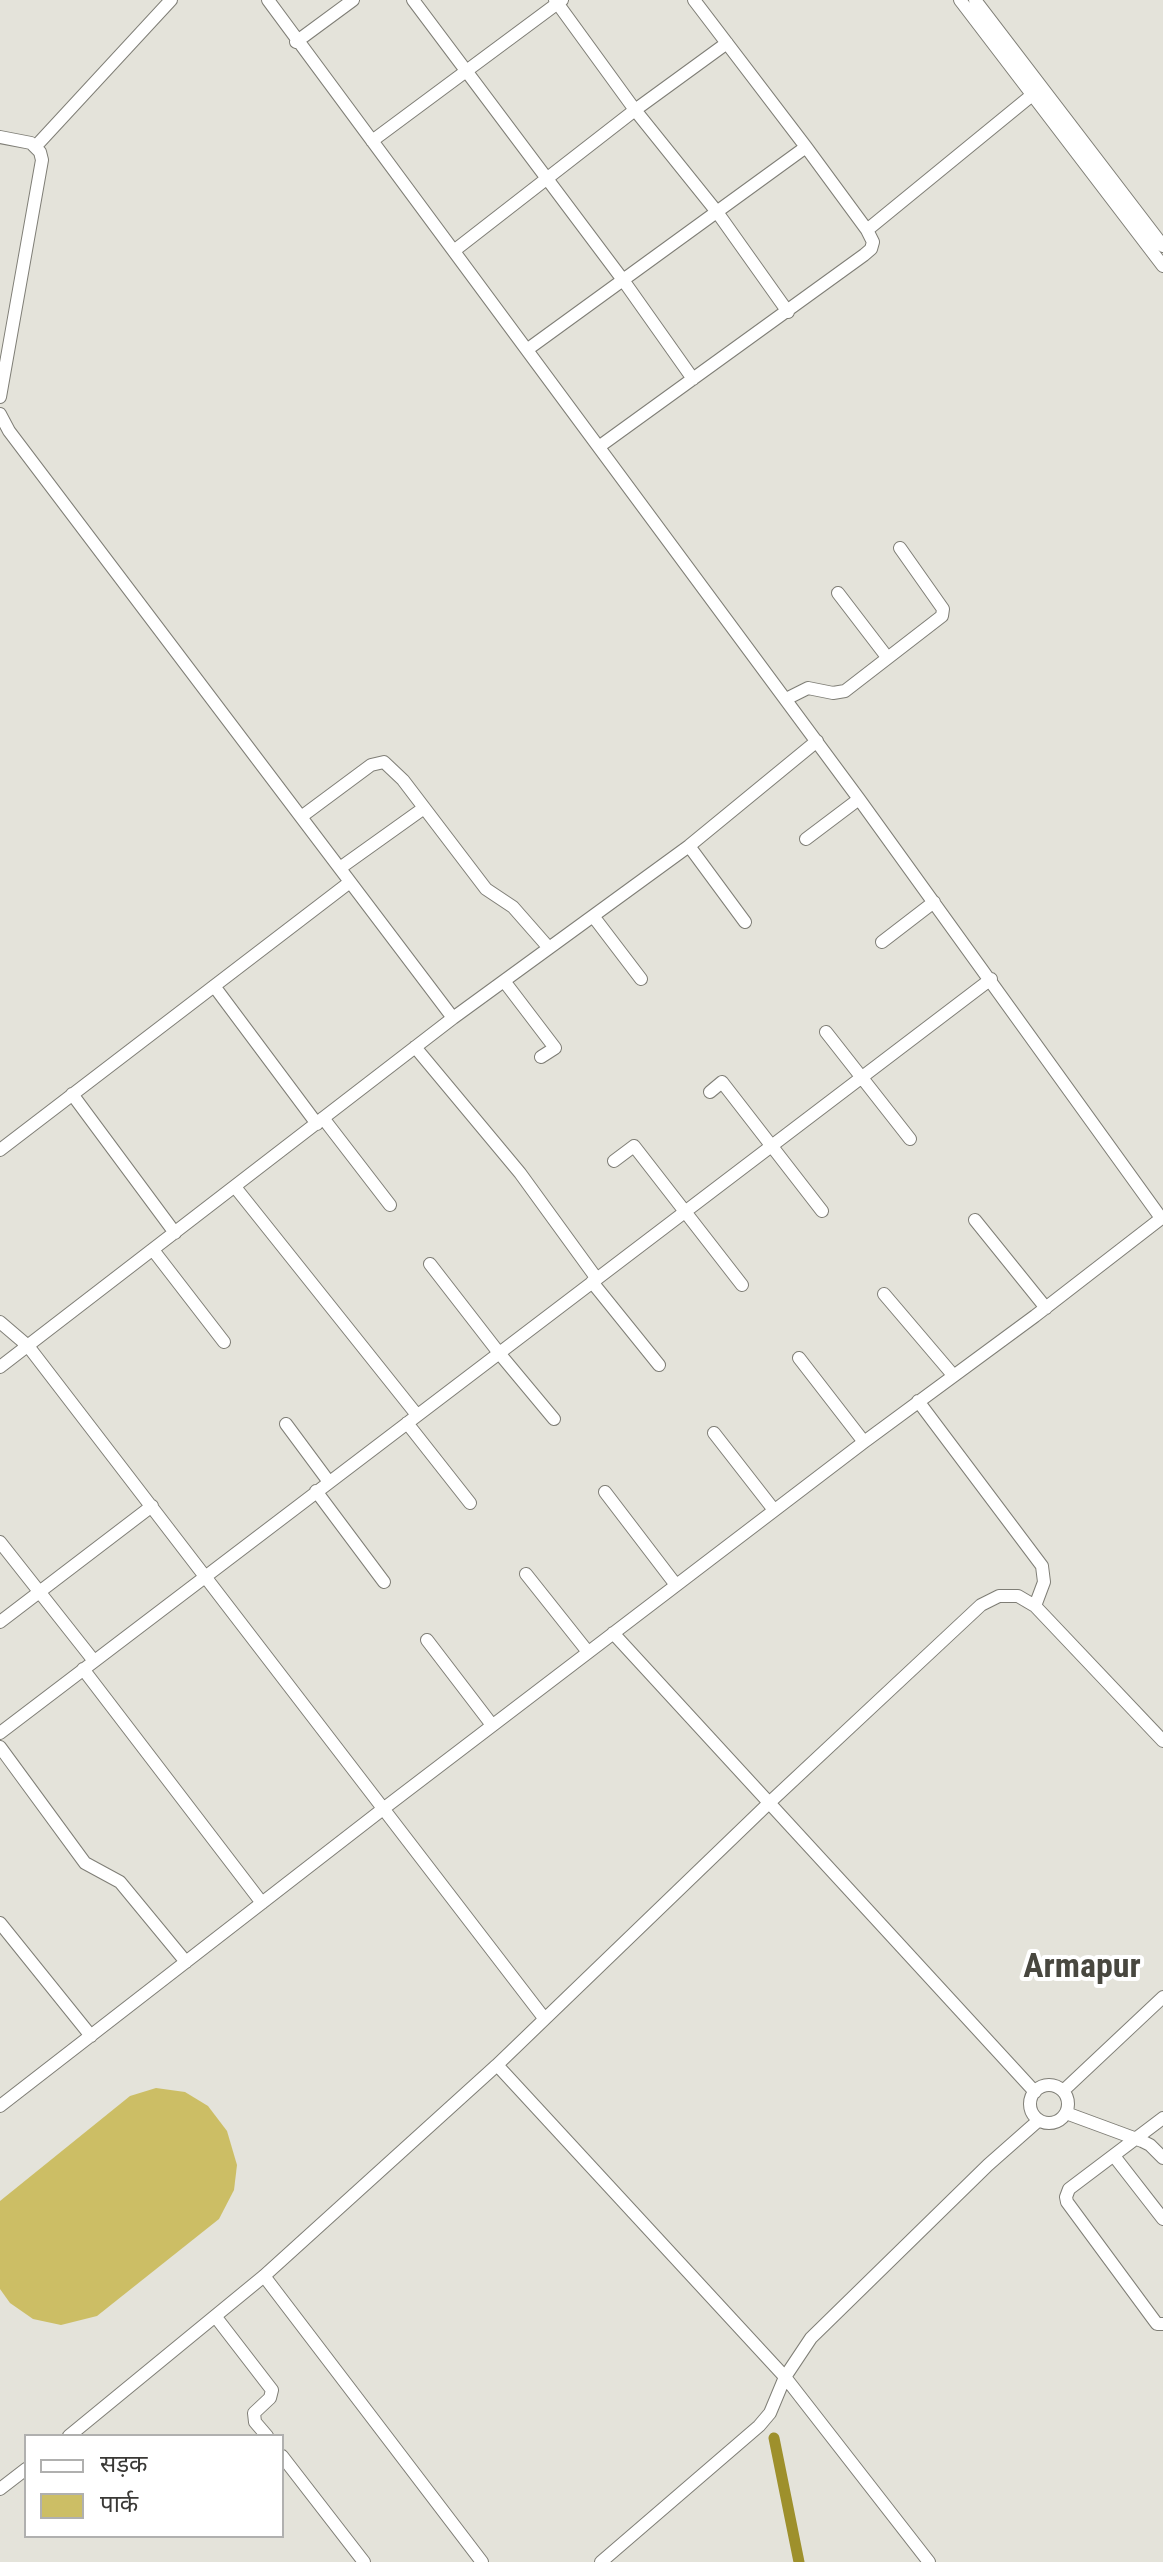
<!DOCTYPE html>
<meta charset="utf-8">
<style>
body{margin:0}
#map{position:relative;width:1163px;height:2562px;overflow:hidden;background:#e4e3da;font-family:"Roboto Condensed","Noto Sans Devanagari",sans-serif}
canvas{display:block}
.legend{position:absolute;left:24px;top:2434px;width:260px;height:104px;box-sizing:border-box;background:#fff;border:2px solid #b0b0af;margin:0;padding:10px 14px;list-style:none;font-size:24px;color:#3a3936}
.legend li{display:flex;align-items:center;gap:16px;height:40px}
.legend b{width:40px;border:2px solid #b0b0af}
</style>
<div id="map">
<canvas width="1163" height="2562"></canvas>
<ul class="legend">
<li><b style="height:10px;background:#fff"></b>सड़क</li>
<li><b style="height:22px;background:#ccbe65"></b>पार्क</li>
</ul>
</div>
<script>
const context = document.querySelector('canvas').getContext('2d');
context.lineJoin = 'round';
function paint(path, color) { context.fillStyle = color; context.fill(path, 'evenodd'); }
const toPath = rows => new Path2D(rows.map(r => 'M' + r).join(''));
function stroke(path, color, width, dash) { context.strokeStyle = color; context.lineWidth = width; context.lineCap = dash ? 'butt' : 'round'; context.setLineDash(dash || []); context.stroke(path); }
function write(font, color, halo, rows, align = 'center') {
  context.font = font + ' "Roboto Condensed",sans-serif'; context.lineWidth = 8; context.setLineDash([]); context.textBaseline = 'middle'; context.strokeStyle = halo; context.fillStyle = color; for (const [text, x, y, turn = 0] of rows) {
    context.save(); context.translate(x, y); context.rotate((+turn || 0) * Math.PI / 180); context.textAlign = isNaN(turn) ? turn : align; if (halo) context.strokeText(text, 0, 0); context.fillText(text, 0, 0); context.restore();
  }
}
const green = toPath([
 [156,2088,185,2092,208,2106,227,2131,237,2165,234,2190,219,2219,97,2316,61,2325,33,2319,10,2303,0,2289,0,2201,130,2096]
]);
const canal = toPath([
 [774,2438,799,2562]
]);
const street = toPath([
 [268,0,859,799,1161,1218],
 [413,0,623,280,693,379],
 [555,0,635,110,717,212,788,312],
 [960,0,1163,266],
 [975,0,1163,246],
 [296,42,353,0],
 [0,137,31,143,40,152,42,160,0,397],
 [372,141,562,0],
 [36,146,171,0],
 [867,230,1037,91],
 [455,250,635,110,727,43],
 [528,349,806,147],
 [0,414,9,431,453,1018],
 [600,446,864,255,871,249,873,242,867,230,806,147,694,0],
 [838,593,887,657],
 [786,699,808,688,833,693,845,691,942,616,943,609,900,548],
 [301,817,371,765,384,762,403,780,486,889,513,907,549,948],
 [806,839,859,799],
 [689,846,745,922],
 [340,868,424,808],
 [593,916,641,979],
 [882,942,934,902],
 [504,981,555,1048,541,1057],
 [214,986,317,1124],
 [826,1032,910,1139],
 [415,1047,520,1173,597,1279],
 [710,1092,722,1082,822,1211],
 [72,1094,175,1233],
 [323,1118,390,1205],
 [0,1150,350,882],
 [614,1161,634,1146,742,1285],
 [235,1187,417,1415],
 [975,1220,1046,1308],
 [153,1250,224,1342],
 [430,1264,499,1353,554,1419],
 [592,1282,659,1365],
 [884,1294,953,1375],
 [0,1322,28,1346,544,2018],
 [799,1358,864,1442],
 [0,1367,453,1018,689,846,817,741],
 [918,1401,1042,1566,1044,1582,1035,1606],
 [407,1423,470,1503],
 [286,1424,329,1482],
 [714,1433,774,1510],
 [316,1491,384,1582],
 [605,1492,676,1585],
 [0,1542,94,1661],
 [526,1574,588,1652],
 [0,1622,152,1506],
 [613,1633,1035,2092],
 [427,1640,492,1725],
 [83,1669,262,1903],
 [0,1733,991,979],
 [0,1747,85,1863,120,1882,186,1962],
 [0,1923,91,2036],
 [497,2065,785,2377,929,2562],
 '1030 2104a19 19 0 1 1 38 0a19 19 0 1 1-38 0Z',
 [1063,2091,1163,1997],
 [0,2106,383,1809,864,1442,1035,1316,1163,1217],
 [1066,2113,1142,2141,1150,2145,1163,2158],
 [1163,2118,1069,2189,1066,2197,1067,2202,1154,2320,1157,2324,1163,2324],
 [1114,2156,1163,2219],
 [264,2276,482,2562],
 [215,2316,272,2390,270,2398,254,2413,255,2422,267,2436],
 [69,2436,264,2276,497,2065,769,1803,981,1605,999,1596,1018,1596,1035,1606,1163,1741],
 [282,2456,364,2562],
 [0,2489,26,2469],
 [601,2562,759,2426,770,2413,785,2377,811,2338,988,2165,1039,2120]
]);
const districtNames = [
 ["Armapur",1082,1968]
];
paint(green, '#ccbe65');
stroke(canal, '#9e902c', 11);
stroke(street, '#7f7e76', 14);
stroke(street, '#fff', 12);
write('bold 34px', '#48473f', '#fff', districtNames);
</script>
